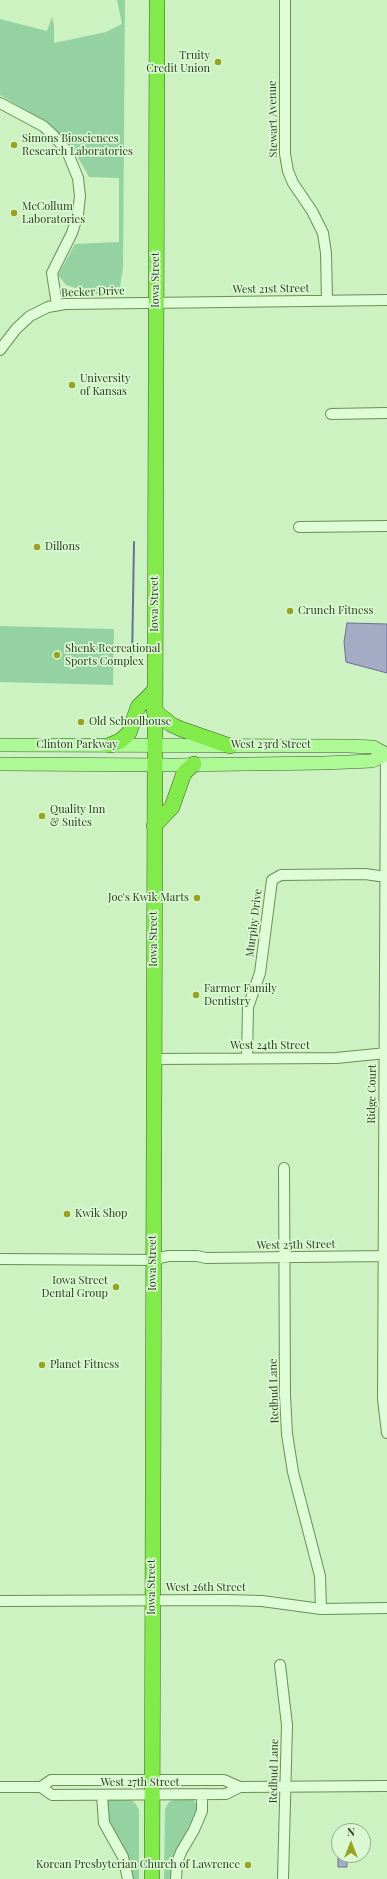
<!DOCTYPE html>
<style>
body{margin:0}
#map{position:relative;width:387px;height:1879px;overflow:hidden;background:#ccf2c2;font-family:"Playfair Display",serif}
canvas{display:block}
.north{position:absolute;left:331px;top:1823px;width:40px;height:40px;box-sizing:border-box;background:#daf9d2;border:1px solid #94ae8a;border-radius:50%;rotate:0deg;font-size:11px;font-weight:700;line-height:16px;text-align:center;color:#2a3d1d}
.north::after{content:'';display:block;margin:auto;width:14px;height:18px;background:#98a421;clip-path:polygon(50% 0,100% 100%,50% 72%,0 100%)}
</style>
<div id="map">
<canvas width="387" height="1879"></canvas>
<div class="north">N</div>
</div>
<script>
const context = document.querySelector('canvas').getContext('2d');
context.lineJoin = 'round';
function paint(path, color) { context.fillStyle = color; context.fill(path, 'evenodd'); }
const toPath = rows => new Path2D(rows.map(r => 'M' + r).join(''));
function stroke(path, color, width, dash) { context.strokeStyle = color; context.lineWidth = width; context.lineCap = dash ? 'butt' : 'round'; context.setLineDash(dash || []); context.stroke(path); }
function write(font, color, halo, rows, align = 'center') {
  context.font = font + ' "Playfair Display",serif'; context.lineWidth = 3.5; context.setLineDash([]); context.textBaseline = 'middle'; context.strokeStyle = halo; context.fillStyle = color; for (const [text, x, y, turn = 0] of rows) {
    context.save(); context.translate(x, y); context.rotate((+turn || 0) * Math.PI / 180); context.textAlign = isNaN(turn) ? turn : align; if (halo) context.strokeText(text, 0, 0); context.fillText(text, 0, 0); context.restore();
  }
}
const green = toPath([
 [117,0,125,0,123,267,119,295,100,295,66,285,58,275,75,244,119,242,119,178,89,177,71,145,39,118,0,95,0,19,47,31,52,17,54,25,54,43,106,32,122,24],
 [0,626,114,629,113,685,0,682],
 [190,1798,194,1800,197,1807,195,1815,174,1855,171,1879,164,1879,165,1809,169,1802,175,1799],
 [110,1799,130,1799,135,1803,139,1810,139,1879,132,1879,128,1857,109,1822,107,1801]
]);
const water = toPath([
 [347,623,387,624,387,673,346,662,344,642,347,623],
 [338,1851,339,1855,347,1855,347,1867,338,1867,338,1851]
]);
const stream = toPath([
 [134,542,132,662,136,662]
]);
const minor = toPath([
 [285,0,285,154,288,171,293,183,312,211,323,233,326,253,327,300],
 [0,103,43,126,53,135,67,151,78,178,80,196,78,214,72,233,52,273,57,305],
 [0,350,16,329,30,316,48,307,65,304,387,300],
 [331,414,387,413],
 [299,527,387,526],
 [386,754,383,1399,387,1433],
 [247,1058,248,1007,260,973,272,880,281,875,365,874,386,877],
 [153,1059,336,1058,387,1053],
 [284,1168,285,1395,287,1434,293,1472,320,1576,321,1609],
 [0,1259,158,1260],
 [153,1259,169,1256,197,1256,206,1258,387,1256],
 [0,1601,226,1600,262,1601,321,1609,387,1608],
 [280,1665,287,1725,283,1879],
 [0,1787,41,1787,51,1780,224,1780,240,1787,387,1786],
 [41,1787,52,1795,226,1794,240,1787],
 [102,1795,104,1823,123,1857,128,1879],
 [176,1879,177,1863,181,1852,194,1830,202,1811,202,1794]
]);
const major = toPath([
 [0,745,348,746,373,747,386,754],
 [0,764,174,765,324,763,372,761,387,754]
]);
const highway = toPath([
 [154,711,172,725,181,729,230,746],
 [110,745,120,741,129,733,138,707,155,690],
 [154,826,172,807,184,773,194,764],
 [152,1879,157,0]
]);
const markers = [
 [218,62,4,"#98a421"],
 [14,145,4,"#98a421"],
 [14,213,4,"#98a421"],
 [72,385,4,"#98a421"],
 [37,547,4,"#98a421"],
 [290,611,4,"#98a421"],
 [57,655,4,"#98a421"],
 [81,722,4,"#98a421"],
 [42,816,4,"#98a421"],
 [197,898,4,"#98a421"],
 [196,995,4,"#98a421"],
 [67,1214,4,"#98a421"],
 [116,1287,4,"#98a421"],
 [42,1365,4,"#98a421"],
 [248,1865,4,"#98a421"]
];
const poiNames = [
 ["Truity",210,56,"right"],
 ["Credit Union",210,69,"right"],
 ["Simons Biosciences",22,139],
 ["Research Laboratories",22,152],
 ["McCollum",22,207],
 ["Laboratories",22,220],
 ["University",80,379],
 ["of Kansas",80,392],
 ["Dillons",45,547],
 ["Crunch Fitness",298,611],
 ["Shenk Recreational",65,649],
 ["Sports Complex",65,662],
 ["Old Schoolhouse",89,722],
 ["Quality Inn",50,810],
 ["& Suites",50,823],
 ["Joe's Kwik Marts",189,898,"right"],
 ["Farmer Family",204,989],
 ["Dentistry",204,1002],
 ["Kwik Shop",75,1214],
 ["Iowa Street",108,1281,"right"],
 ["Dental Group",108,1294,"right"],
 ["Planet Fitness",50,1365],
 ["Korean Presbyterian Church of Lawrence",240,1865,"right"]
];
const streetNames = [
 ["Stewart Avenue",273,119,-91],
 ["Iowa Street",156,280,-90],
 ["West 21st Street",271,289,-1],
 ["Becker Drive",93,292,-2],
 ["Iowa Street",155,604,-90],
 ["Clinton Parkway",77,745],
 ["West 23rd Street",271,745],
 ["Murphy Drive",254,923,-83],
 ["Iowa Street",154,939,-90],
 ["West 24th Street",270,1046],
 ["Ridge Court",372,1094,-89],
 ["West 25th Street",296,1245,-1],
 ["Iowa Street",153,1263,-90],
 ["Redbud Lane",274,1391,-92],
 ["Iowa Street",152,1587,-90],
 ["West 26th Street",206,1588],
 ["Redbud Lane",274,1771,-89],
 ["West 27th Street",140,1783]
];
paint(green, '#94d2a1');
paint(water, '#a5abc5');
stroke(water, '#6a7194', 1);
stroke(stream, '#6a7194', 2);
stroke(minor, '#6c8e57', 12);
stroke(major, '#415c2c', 14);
stroke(highway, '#415c2c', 16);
stroke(minor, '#defcd6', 10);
stroke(major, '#acf996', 13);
stroke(highway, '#82ea4a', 15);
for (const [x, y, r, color] of markers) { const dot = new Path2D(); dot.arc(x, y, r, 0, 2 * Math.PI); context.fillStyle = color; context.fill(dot); stroke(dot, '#daf9d2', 1.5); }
write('11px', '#2a3d1d', '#daf9d2', poiNames, 'left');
write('11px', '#2a3d1d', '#daf9d2', streetNames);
</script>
